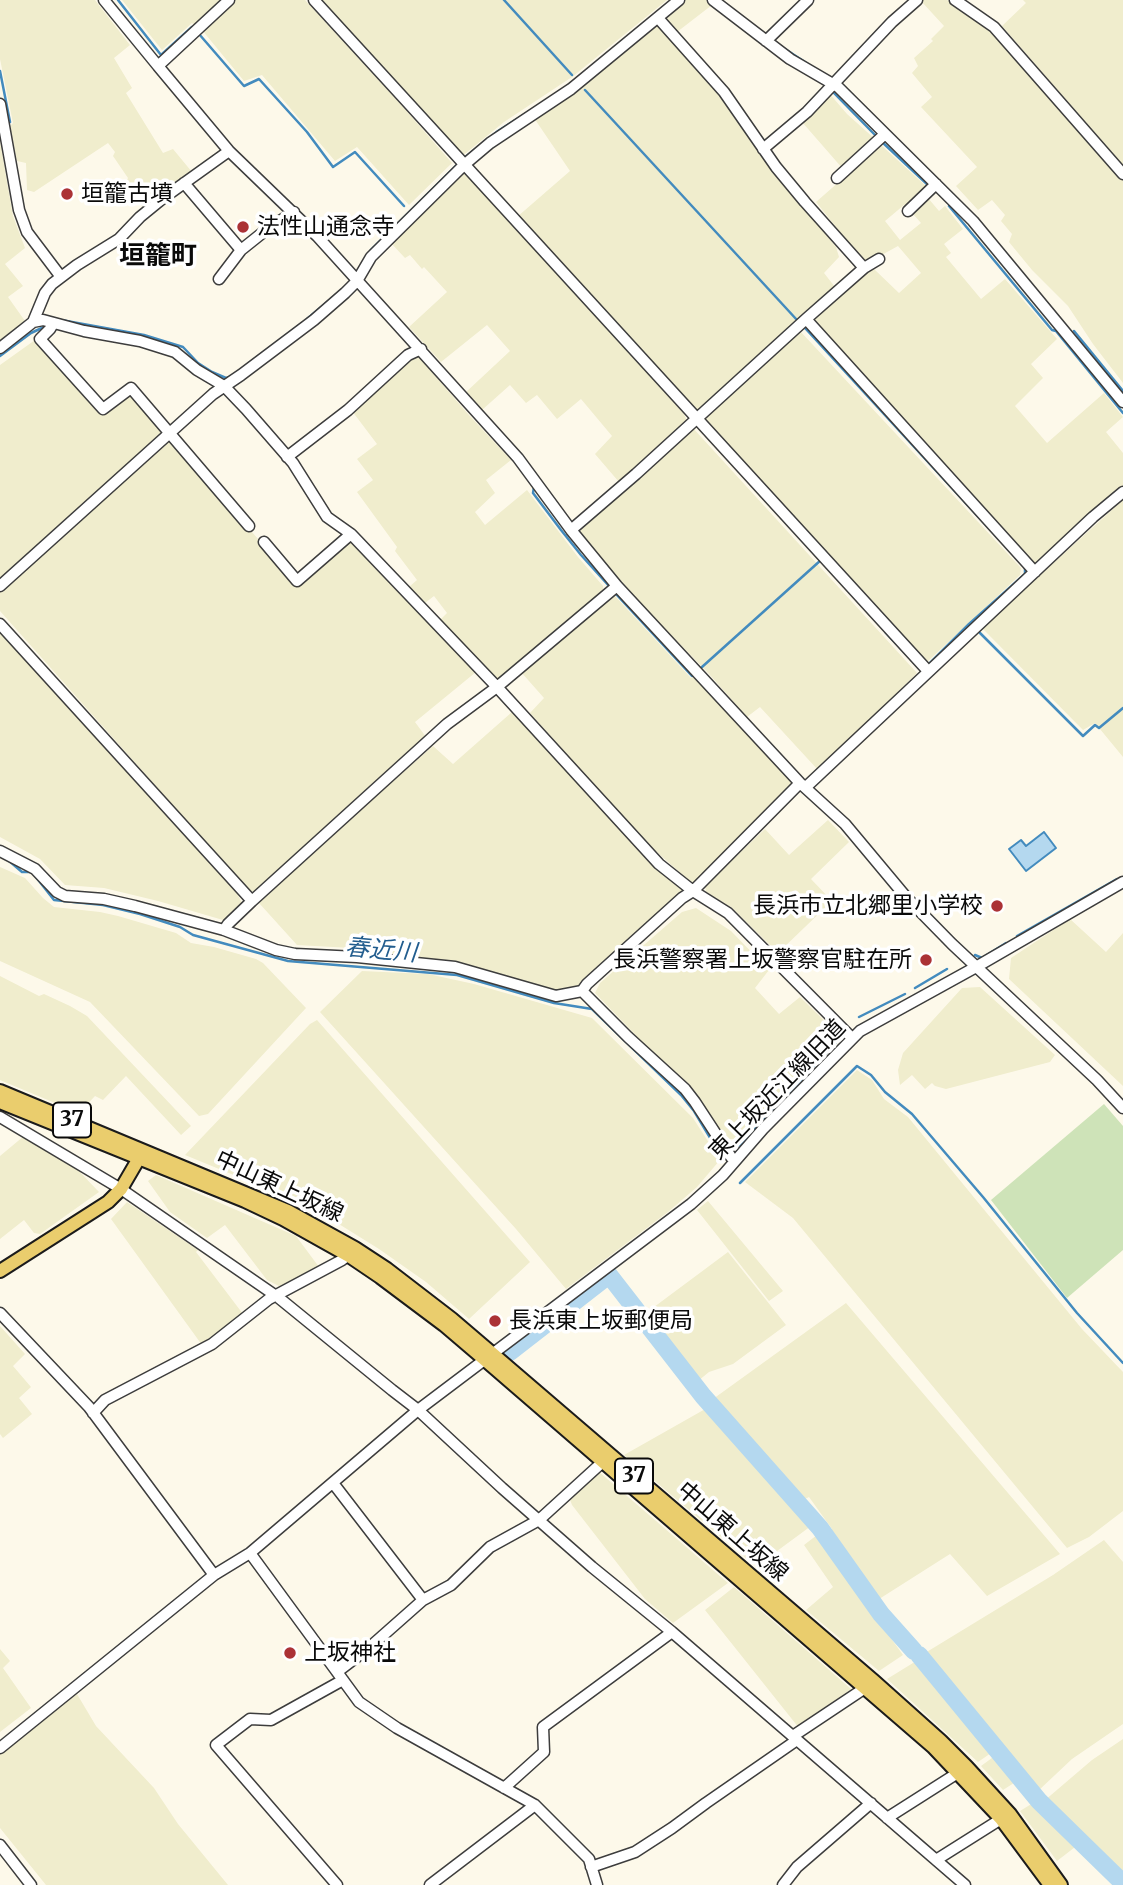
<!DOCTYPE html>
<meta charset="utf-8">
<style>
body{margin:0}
canvas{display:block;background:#fdf9ea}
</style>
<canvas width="1123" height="1885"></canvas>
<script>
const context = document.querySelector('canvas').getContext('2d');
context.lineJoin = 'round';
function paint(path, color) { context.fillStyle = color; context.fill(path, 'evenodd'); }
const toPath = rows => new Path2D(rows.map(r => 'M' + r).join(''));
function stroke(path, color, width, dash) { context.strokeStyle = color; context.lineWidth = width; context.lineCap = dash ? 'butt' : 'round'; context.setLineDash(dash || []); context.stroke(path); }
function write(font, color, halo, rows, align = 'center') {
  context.font = font + ' Merriweather,"Noto Sans JP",serif'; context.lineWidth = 7; context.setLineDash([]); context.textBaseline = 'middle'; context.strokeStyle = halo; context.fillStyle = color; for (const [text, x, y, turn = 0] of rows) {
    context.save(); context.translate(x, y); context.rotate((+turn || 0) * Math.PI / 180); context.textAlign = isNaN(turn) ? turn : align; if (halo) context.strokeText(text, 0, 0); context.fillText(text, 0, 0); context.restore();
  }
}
const farmland = toPath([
 [0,0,95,0,130,45,114,58,132,88,126,93,163,153,173,149,192,172,143,207,125,184,128,178,113,156,115,152,108,143,34,192,27,190,26,163,17,161,10,126,13,123,0,59],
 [122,0,223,0,195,25,192,23,162,50],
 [234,0,305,0,403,107,452,163,409,205,357,147,335,161,262,75,244,81,202,30],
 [322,0,667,0,572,77,504,122,466,153,462,155],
 [686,0,706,0,712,5,677,32,665,20,666,15],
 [922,0,947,0,989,29,1027,69,1123,178,1123,383,1093,344,1068,306,1032,270,1009,242,1012,234,1001,221,1005,215,992,200,978,210,956,186,977,167,921,107,932,97,912,73,918,66,914,58,933,41,931,39,944,26,921,1],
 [1023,0,1123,0,1123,165,1002,26,1026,3],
 [657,26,710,83,757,150,836,247,839,257,824,273,835,287,699,412,694,411,517,217,570,171,534,118,558,104,581,89,630,46],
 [829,93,847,114,876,140,843,169,802,122],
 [0,142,13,216,25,248,5,264,23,286,8,297,25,321,0,340],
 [881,145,927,187,907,208,904,205,885,221,900,240,921,223,913,214,928,198,939,211,945,206,963,229,944,244,951,253,946,257,981,299,1005,279,1057,339,1031,364,1043,378,1015,406,1047,443,1104,393,1123,417,1106,432,1123,453,1123,486,1037,565,1033,564,810,322,812,318,863,275,874,269,899,293,921,273,898,246,869,262,864,262,816,202],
 [466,172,684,414,687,421,619,482,595,454,612,436,581,399,557,419,537,395,526,403,510,385,482,410,465,393,510,351,487,325,441,362,409,327,447,292,424,267,422,269,410,255,405,258,390,242,460,174],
 [800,331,1021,568,1020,575,927,662,703,420,704,417,747,377],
 [35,340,103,414,125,397,130,396,161,431,162,436,0,582,0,365],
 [417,355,468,414,511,460,486,480,495,493,475,512,485,525,527,490,578,557,603,586,603,591,497,679,440,620,447,613,434,596,425,603,409,587,417,580,395,551,397,547,357,492,373,480,357,459,377,444,352,411],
 [692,427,917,673,818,770,760,707,747,717,709,674,644,607,580,534,581,528],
 [168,440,174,442,297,584,346,540,352,540,476,672,415,722,426,737,255,892,250,891,235,875,0,611,0,591],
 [1123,500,1123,757,1095,723,1083,730,983,629,1007,605],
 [614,595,691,678,695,677,765,752,792,783,791,789,697,882,692,883,643,840,530,713,544,698,521,672],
 [0,631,236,891,242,903,223,920,158,901,104,888,65,885,40,859,0,837],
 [512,712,573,775,639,850,684,892,582,984,572,989,549,990,475,967,453,962,408,958,369,949,297,945,259,903,355,815,433,746,453,764],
 [828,820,849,842,811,879,832,901,778,953,731,907,706,892,705,886,765,829,789,855],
 [0,867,25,878,43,898,54,907,100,912,118,916,176,933,191,943,214,947,256,959,263,963,306,1008,208,1114,199,1116,90,1002,0,961],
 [696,908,731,931,769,970,755,988,779,1014,800,997,838,1034,833,1042,811,1062,741,1139,726,1139,689,1084,647,1047,595,993,600,983,682,912],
 [1070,919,1106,952,1123,933,1123,1086,1009,979,1011,958],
 [362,971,428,974,474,984,592,1018,693,1118,720,1160,697,1187,668,1212,566,1289,516,1229,320,1012],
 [0,976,39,996,44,994,70,1006,87,1016,191,1126,181,1135,126,1076,103,1100,95,1096,79,1113,0,1080],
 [980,987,1055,1055,1050,1062,946,1089,935,1086,932,1083,925,1089,912,1075,900,1085,898,1070,903,1053,962,988],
 [317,1020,530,1262,469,1319,426,1282,379,1249,326,1216,275,1192,185,1155,310,1024],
 [857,1070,872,1080,884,1099,908,1117,1082,1329,1123,1372,1123,1511,1089,1537,1067,1548,793,1218,745,1182],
 [24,1136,76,1168,99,1192,40,1234,34,1233,24,1220,0,1239,0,1156],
 [156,1175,296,1236,319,1267,283,1288,267,1280,225,1225,207,1238,170,1212,148,1181],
 [708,1201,783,1291,769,1301,697,1210],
 [127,1202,198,1250,196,1252,243,1314,202,1345,111,1219],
 [728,1252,786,1325,733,1364,709,1372,698,1381,646,1313],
 [846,1303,1060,1554,987,1596,950,1554,876,1601,829,1532,832,1529,809,1497,801,1501,713,1399],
 [0,1326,25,1354,13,1366,31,1387,19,1398,32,1414,3,1438,0,1434],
 [707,1408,811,1526,773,1554,753,1564,624,1455],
 [598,1471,728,1583,673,1623,645,1599,572,1505,569,1497],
 [817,1535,903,1655,879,1671,806,1610,833,1587,804,1545],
 [1104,1540,1123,1562,1123,1724,1072,1759,1038,1791,925,1653,1053,1575],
 [734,1587,851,1689,799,1728,705,1610],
 [0,1649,10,1661,3,1668,31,1708,0,1732],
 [913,1663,921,1663,994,1751,978,1762,887,1679],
 [77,1694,96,1726,154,1788,178,1824,228,1885,46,1885,0,1828,0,1753],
 [1123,1739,1123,1878,1044,1801,1092,1760],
 [996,1755,1017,1781,1003,1790,981,1766],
 [1033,1803,1036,1806,1039,1805,1079,1844,1057,1861,1020,1811]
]);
const green = toPath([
 [1104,1104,1123,1126,1123,1250,1067,1298,991,1200]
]);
const water = toPath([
 [1044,832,1056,848,1026,871,1009,849,1021,840,1026,846,1044,832]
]);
const stream = toPath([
 [118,0,161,55,192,27,194,28],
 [504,0,572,75],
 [199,34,244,86,259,79,307,132,333,167,355,152,404,206],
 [782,47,814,68],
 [0,71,10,122],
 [585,90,797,320],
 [832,91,876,136],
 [881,141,929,186],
 [463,159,498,131,531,110],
 [949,206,1052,330,1056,331,1123,413],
 [371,250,458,164],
 [307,319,345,287],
 [61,320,144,335,183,347,198,363,212,372,226,378,233,376],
 [805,328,1018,560],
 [1074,331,1123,391],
 [0,356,31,333,44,327],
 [249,363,302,323],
 [534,487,533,493,561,530,581,555,609,586],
 [615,593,692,676],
 [886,633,920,669],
 [980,633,1083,736,1095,725,1099,728,1123,708],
 [928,665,969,624,1025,574,1025,568],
 [702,667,821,560],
 [0,856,8,860,22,872,32,872,54,900,103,905,140,914,180,927,193,935,288,961,457,975,554,1003,592,1009,681,1095,694,1111,715,1146,720,1146],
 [1017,936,1117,879],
 [975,955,982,958,1006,943],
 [915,988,947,969],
 [859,1017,905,994],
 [730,1146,740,1145,843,1035],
 [740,1183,857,1066,871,1075,885,1092,912,1114,983,1197,1077,1313,1123,1363]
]);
const river = toPath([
 [510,1352,609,1275,703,1396,820,1528,881,1614,914,1651],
 [919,1655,1039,1801,1123,1883]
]);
const minor = toPath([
 [104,0,158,66,229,0],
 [314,0,928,671],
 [713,0,790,59,838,87,973,221,1123,402],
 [955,0,994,27,1123,174],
 [766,41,808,0],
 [158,66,229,151,317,236,518,458,571,530,617,586,800,783,845,824,906,897,952,944,1097,1080,1123,1108],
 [0,104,19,210,27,232,61,277],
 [763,149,807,112,892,22,917,0],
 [837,178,885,134],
 [184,183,241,250],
 [908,211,936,184],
 [864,268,879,259],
 [219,279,241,250,266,230,294,212],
 [806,319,1035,572],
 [33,322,45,293,52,284,77,265,119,239,140,217,162,199,229,151],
 [53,324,50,329,40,339,103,409,131,388,249,526],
 [0,348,33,322,43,320,84,331,140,341,175,352,197,370,224,386,246,409,293,463,327,517,351,534,497,687,617,586],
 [287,457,348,410,408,355,421,349],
 [571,530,636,474,806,319,864,268,805,202,776,167,724,92,658,18],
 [264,542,297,581,351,534],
 [0,586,213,394,241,375,314,320,345,293,357,281,371,257,464,165,490,143,571,89,679,0],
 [0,624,252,901],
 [806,787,1093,517,1123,492],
 [0,851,35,869,57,892,65,896,104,899,135,906,224,930,276,950,295,954,357,957,455,967,556,996,582,991,628,1037,685,1089,695,1102,731,1157,735,1160],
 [224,930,228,924,252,901,447,724,497,687,659,864,693,891,728,913,852,1038],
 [582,991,587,984,682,898,693,891,800,783],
 [0,1117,121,1189,279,1298,392,1390,418,1410,502,1488,592,1567,672,1632,965,1885],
 [0,1313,89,1407,214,1575],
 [93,1413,105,1400,212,1344,269,1299,342,1260,353,1252],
 [333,1483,423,1600,371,1646,337,1672],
 [250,1553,359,1702,397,1728,535,1805,589,1859,597,1885],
 [423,1600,451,1585,490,1547,539,1520,607,1458],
 [793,1736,865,1688],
 [0,1748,214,1575,250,1553,418,1410,691,1204,723,1175,763,1129,860,1031,976,967,1123,882],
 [504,1788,544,1752,543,1727,672,1632],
 [887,1818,964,1769],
 [0,1845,31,1885],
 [936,1860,1001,1819],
 [591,1867,635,1852,672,1828,706,1803,797,1740],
 [337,1885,216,1745,250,1719,271,1720,343,1680],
 [430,1885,535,1805],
 [783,1885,797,1867,871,1803]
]);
const major = toPath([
 [0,1091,288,1211,355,1248,387,1269,452,1319,493,1354,874,1681,941,1741,967,1767,1010,1814,1061,1885],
 [0,1102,245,1201,283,1219,349,1256,380,1277,444,1325,485,1360,933,1747,1001,1819,1050,1885],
 [0,1271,108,1202,121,1189,142,1153]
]);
const markers = [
 [67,194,7,"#ab3236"],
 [243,227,7,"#ab3236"],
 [997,906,7,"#ab3236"],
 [926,960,7,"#ab3236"],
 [495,1321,7,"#ab3236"],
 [290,1653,7,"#ab3236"]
];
const shields = [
 [72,1120,38],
 [634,1476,38]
];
const shieldNames = [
 ["37",72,1120],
 ["37",634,1476]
];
const poiNames = [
 ["垣籠古墳",81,194],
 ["法性山通念寺",257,227],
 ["長浜市立北郷里小学校",983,906,"right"],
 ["長浜警察署上坂警察官駐在所",912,960,"right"],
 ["長浜東上坂郵便局",509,1321],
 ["上坂神社",304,1653]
];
const streetNames = [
 ["東上坂近江線旧道",778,1090,-46],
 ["中山東上坂線",279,1187,25],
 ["中山東上坂線",732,1532,41]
];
const waterNames = [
 ["春近川",381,951,5]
];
const quarterNames = [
 ["垣籠町",158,257]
];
paint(farmland, '#f0edcd');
paint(green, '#cee3b8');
paint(water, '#b4d8ef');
stroke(water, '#438bbe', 2);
stroke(stream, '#438bbe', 2.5);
stroke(river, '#b4d8ef', 18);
stroke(minor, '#3d3d3d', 13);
stroke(major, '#1b1b1b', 16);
stroke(minor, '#fff', 10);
stroke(major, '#eacd6d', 12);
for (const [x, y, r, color] of markers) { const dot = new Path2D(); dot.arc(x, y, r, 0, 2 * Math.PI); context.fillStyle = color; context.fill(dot); stroke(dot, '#fff', 2.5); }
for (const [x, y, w] of shields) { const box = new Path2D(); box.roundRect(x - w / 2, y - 17.5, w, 35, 5); context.fillStyle = '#fff'; context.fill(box); stroke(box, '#0a0a0a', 2); }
write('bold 21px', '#0a0a0a', null, shieldNames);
write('23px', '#0a0a0a', '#fff', poiNames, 'left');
write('23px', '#0a0a0a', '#fff', streetNames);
write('italic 24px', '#225d8e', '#fff', waterNames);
write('bold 26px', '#0a0a0a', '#fff', quarterNames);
</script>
